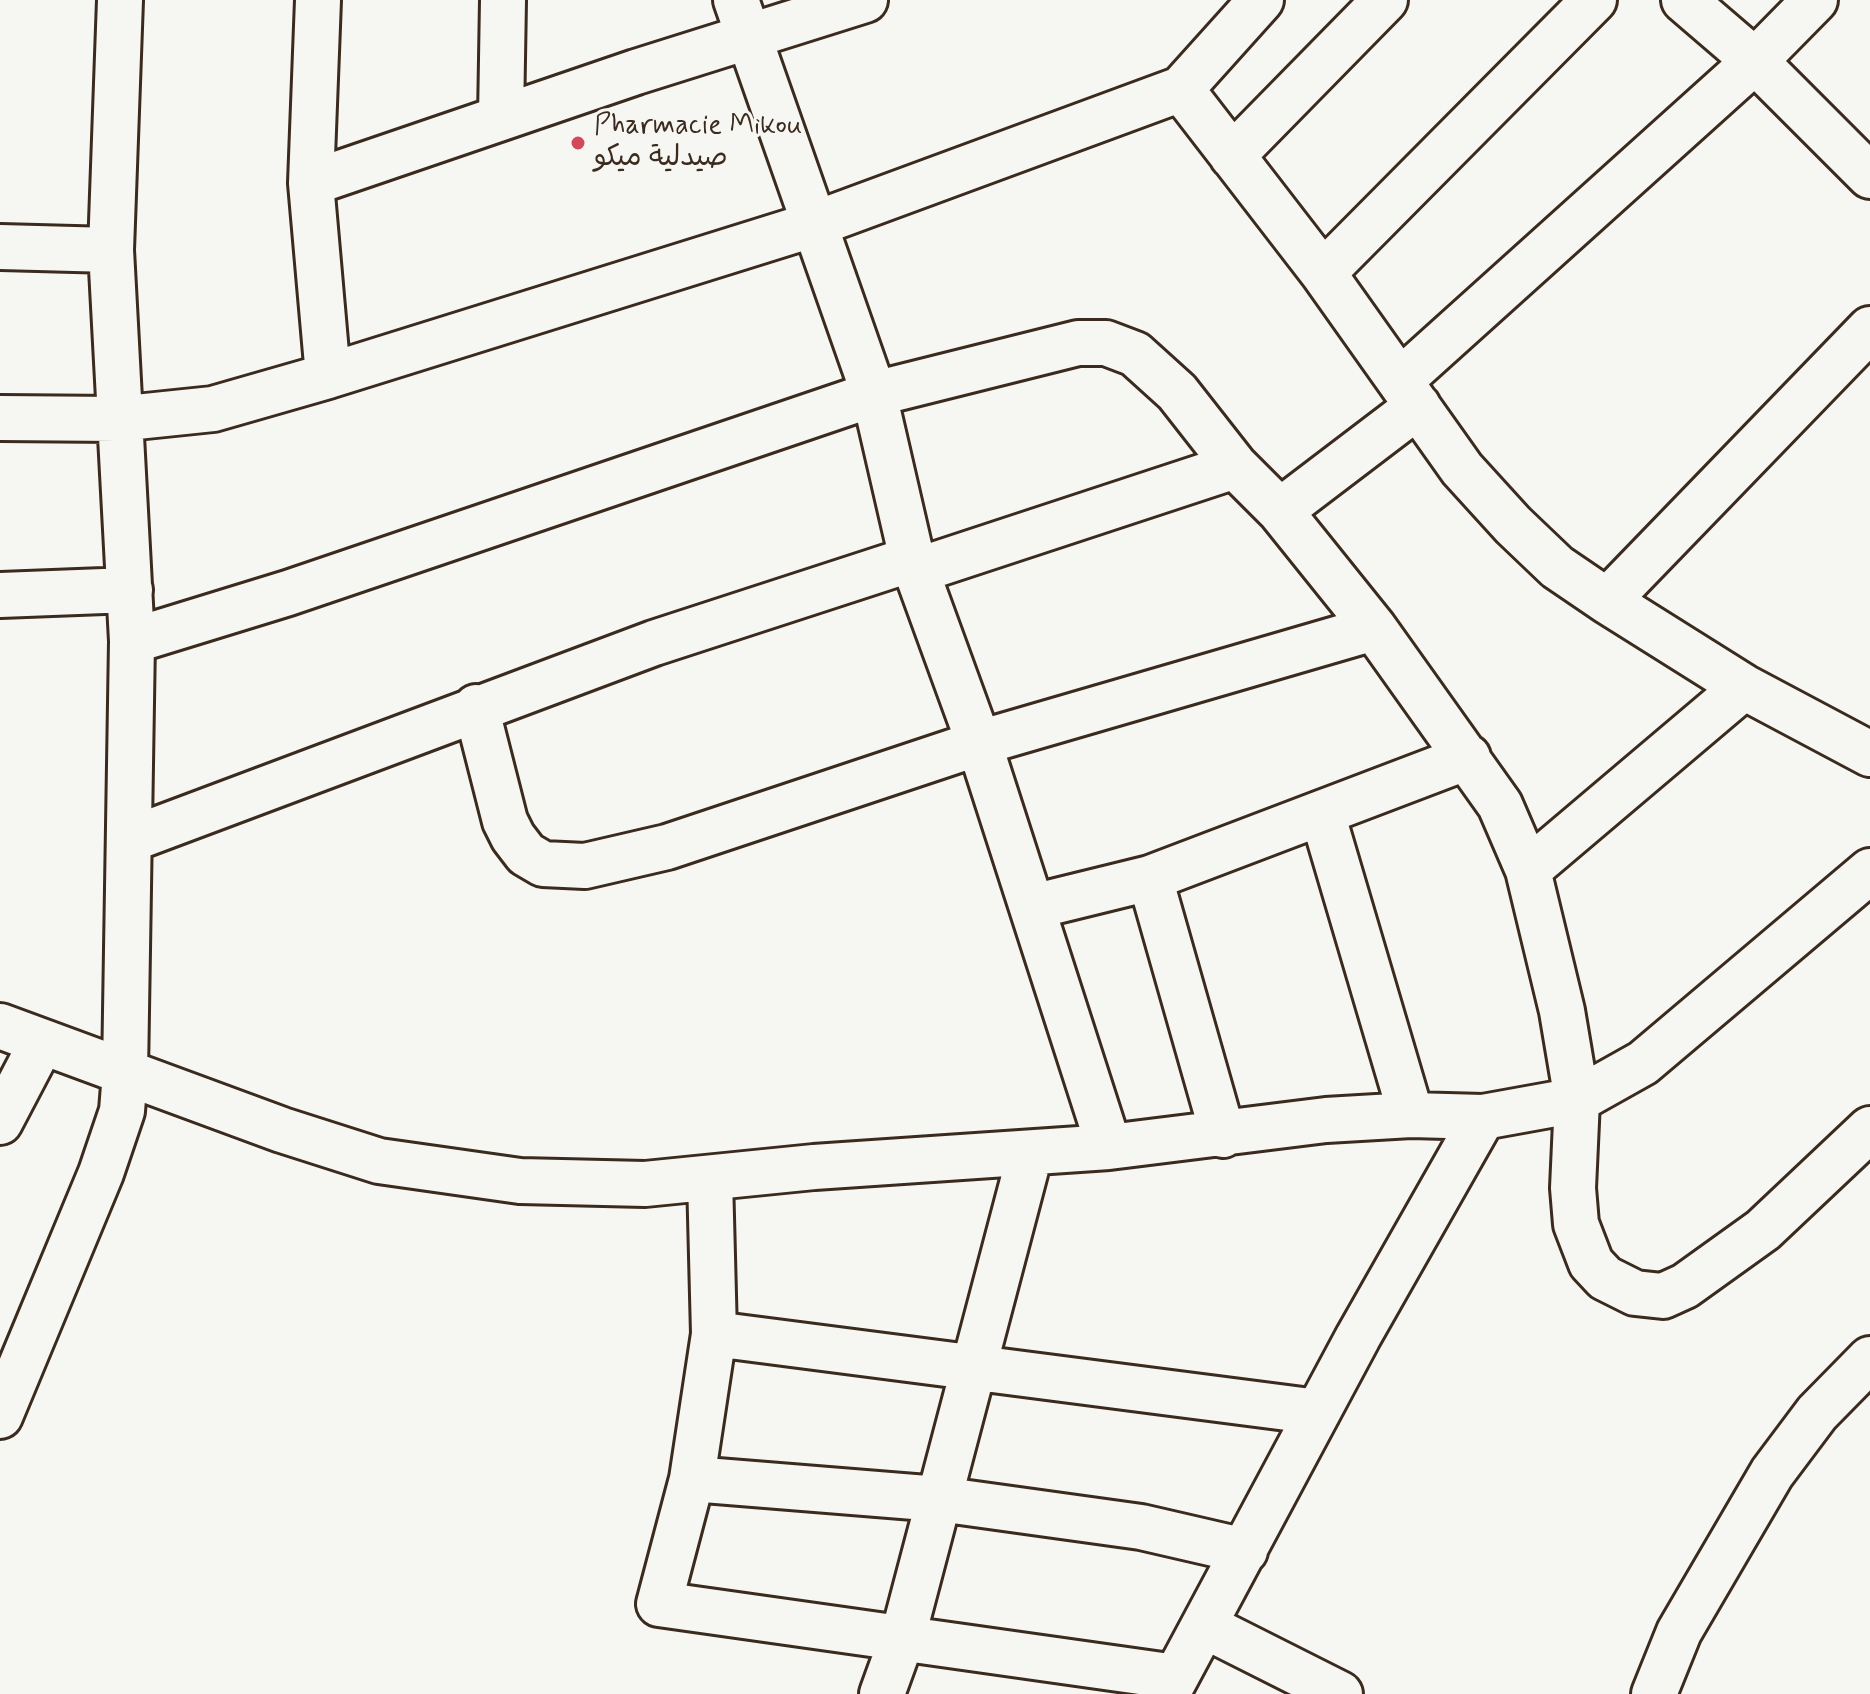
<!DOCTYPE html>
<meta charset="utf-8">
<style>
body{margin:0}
canvas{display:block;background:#f6f6f2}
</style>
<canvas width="1870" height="1694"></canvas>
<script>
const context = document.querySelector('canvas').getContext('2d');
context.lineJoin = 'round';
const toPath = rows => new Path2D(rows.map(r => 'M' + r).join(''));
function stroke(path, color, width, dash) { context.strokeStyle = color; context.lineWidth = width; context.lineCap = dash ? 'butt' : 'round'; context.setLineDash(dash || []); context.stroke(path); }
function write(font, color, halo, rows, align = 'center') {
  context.font = font + ' Mynerve,"Playpen Sans Arabic",sans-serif'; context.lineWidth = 6; context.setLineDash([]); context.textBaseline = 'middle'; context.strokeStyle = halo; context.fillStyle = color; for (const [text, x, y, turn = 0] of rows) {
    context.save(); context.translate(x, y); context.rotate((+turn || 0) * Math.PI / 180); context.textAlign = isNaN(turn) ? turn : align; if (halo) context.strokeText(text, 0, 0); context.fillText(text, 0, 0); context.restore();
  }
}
const street = toPath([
 [318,0,311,183,328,376],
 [736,0,874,394,912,559,979,743,1109,1147],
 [1684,0,1755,61,1870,176],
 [1181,89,1323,273,1462,469,1513,525,1557,567,1607,601,1744,687,1870,754],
 [501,118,503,0],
 [1232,156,1385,0],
 [311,183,636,72,865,0],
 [0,247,111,250],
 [1323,273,1594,0],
 [1401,380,1755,61,1815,0],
 [0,418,117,419,213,409,328,376,815,224,1181,89,1261,0],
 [1280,511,1418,406],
 [916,571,1235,466],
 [0,595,130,590],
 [1607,601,1870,329],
 [132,641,288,593,874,394,1078,343,1106,343,1135,354,1177,392,1235,466,1280,511,1374,628,1500,805,1528,870,1562,1011,1577,1100,1573,1188,1576,1224,1591,1263,1605,1278,1635,1293,1663,1296,1685,1286,1763,1230,1870,1129],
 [476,707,505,821,513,837,526,854,543,864,585,866,667,847,979,743,1374,628],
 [1322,813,1411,1115],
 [129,840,654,643,912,559],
 [1528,870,1744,687],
 [1150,878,1223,1135],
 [1032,907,1150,878,1468,757],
 [0,1026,282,1130,379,1161,520,1181,645,1184,814,1167,1109,1147,1326,1120,1411,1115,1483,1117,1577,1100,1643,1063,1870,871],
 [0,1122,42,1042],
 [710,1178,714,1334,692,1479,659,1604,1176,1677],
 [714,1334,1318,1412],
 [0,1416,101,1173,122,1111,125,1073,132,641,111,250,120,0],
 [692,1479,939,1499,1141,1527,1245,1551],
 [1205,1626,1340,1694],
 [882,1694,903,1636,1030,1154],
 [1167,1694,1358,1337,1483,1117],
 [1654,1694,1679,1632,1772,1473,1817,1413,1870,1359]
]);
const markers = [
 [578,143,8,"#d1495b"]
];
const poiNames = [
 ["Pharmacie Mikou",594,127],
 ["صيدلية ميكو",594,159]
];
stroke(street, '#3b2a1e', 50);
stroke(street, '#f6f6f2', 44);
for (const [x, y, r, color] of markers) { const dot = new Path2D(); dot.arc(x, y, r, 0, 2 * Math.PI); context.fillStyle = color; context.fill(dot); stroke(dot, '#f6f6f2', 3); }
write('28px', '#3b2a1e', '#f6f6f2', poiNames, 'left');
</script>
